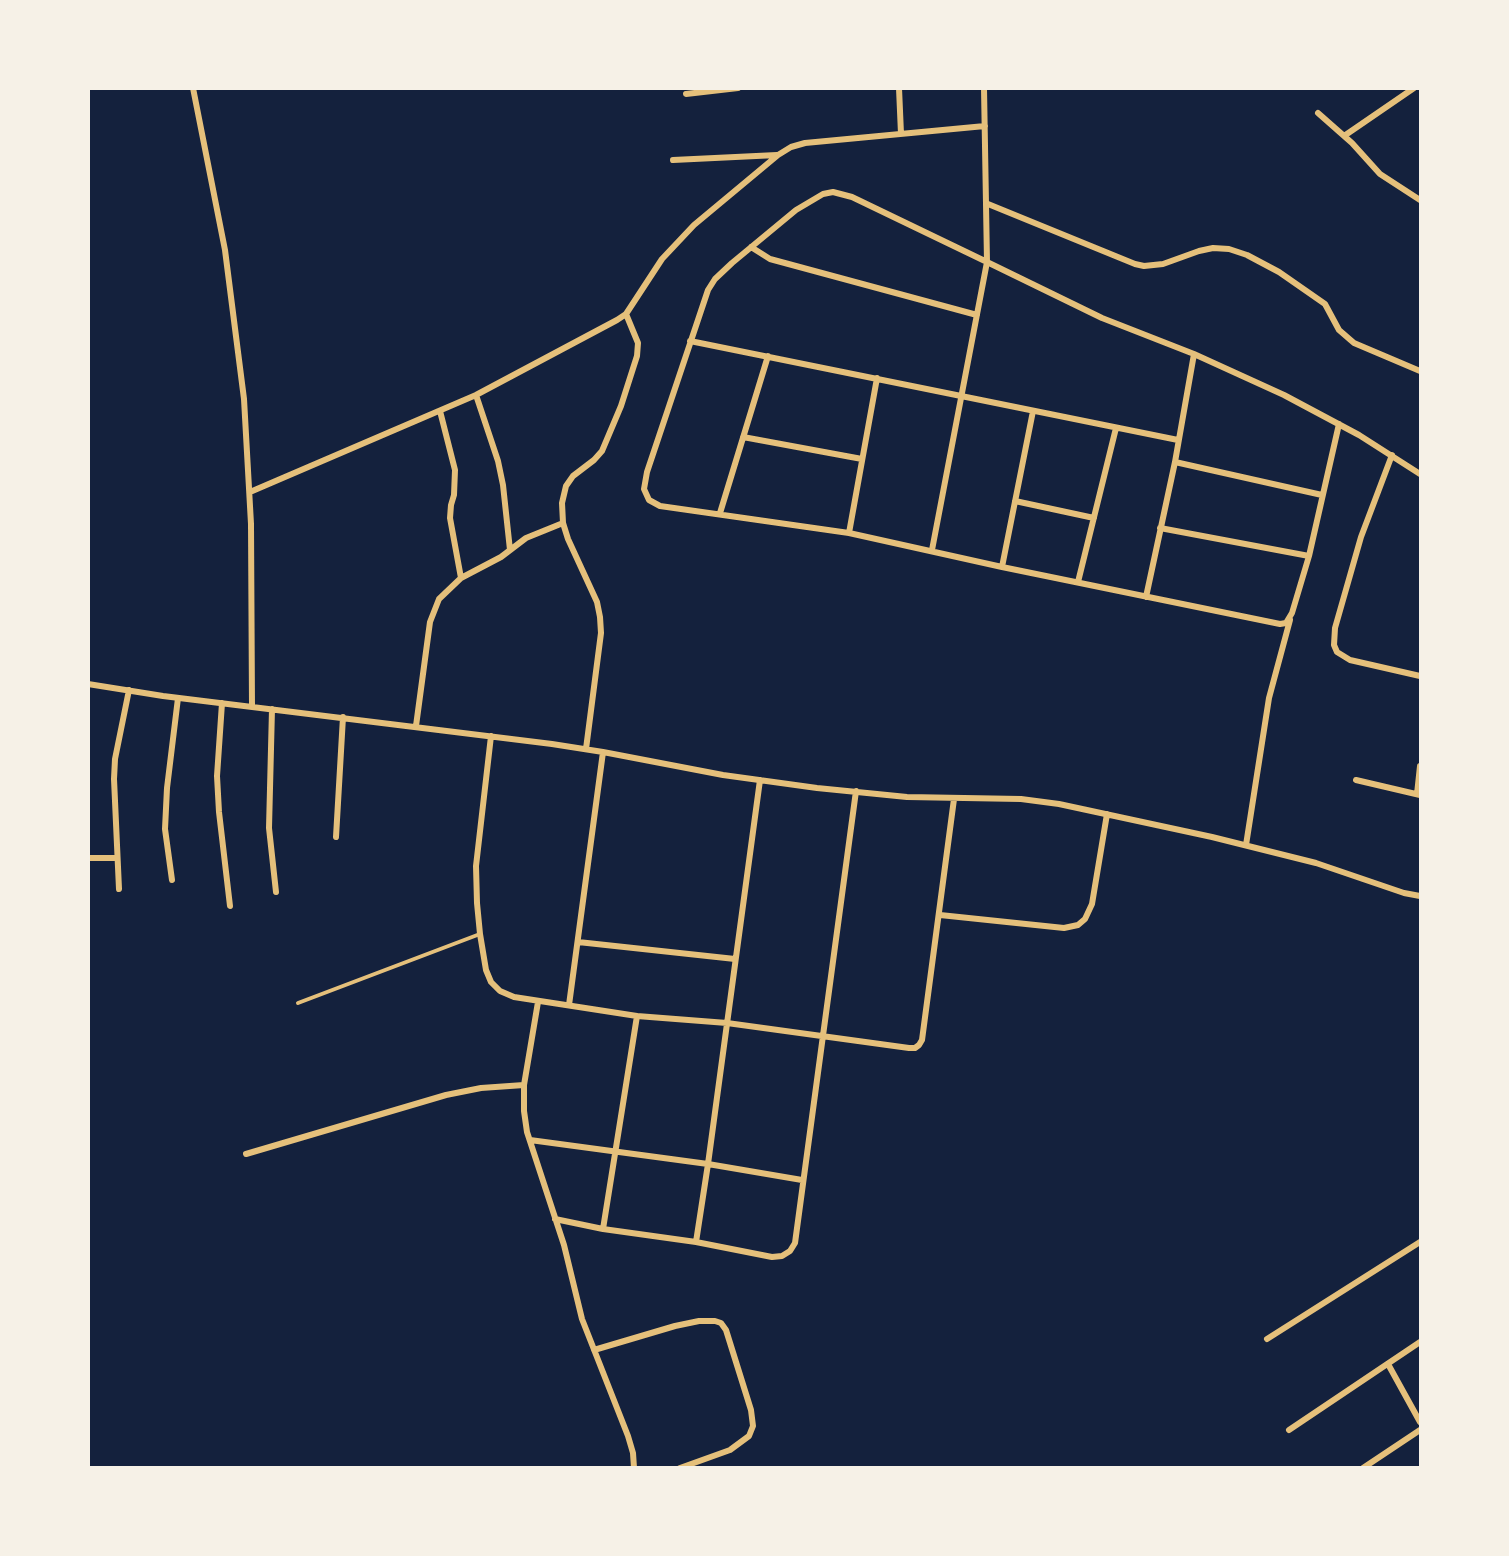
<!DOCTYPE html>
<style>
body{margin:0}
#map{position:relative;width:1509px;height:1556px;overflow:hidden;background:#14213d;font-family:"Nunito Sans",sans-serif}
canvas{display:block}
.frame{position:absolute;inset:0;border:90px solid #f6f1e7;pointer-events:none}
</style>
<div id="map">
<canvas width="1509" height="1556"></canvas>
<div class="frame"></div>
</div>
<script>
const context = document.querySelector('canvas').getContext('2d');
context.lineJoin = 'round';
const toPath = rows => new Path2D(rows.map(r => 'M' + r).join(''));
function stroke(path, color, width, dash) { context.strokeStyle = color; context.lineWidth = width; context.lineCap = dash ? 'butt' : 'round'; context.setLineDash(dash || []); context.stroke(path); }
const service = toPath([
 [298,1003,480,934]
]);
const minor = toPath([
 [193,88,225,250,244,399,251,524,252,707],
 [899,88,901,134],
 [984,88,987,262,1102,318,1194,354,1284,395,1359,435,1420,474],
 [686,94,738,88],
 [1318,113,1352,143,1380,174,1420,200],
 [1344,136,1414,88],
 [673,160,777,155],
 [988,204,1135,264,1144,266,1163,264,1199,251,1213,248,1229,249,1247,255,1279,272,1325,304,1339,330,1354,343,1420,371],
 [751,247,770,259,977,315],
 [690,341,1178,440],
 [476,395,498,461,503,485,510,550],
 [440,411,455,470,454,495,451,505,450,518,461,578],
 [743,437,862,459],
 [1392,455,1361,537,1335,628,1334,645,1337,652,1350,660,1420,676],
 [1175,462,1322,495],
 [250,492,476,395,617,320,626,314,662,259,694,225,778,155,791,147,805,143,985,126],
 [1015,501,1094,518],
 [720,513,768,356],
 [1160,528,1309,556],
 [849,533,877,378],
 [932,550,987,262,852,197,833,192,823,194,796,210,732,263,715,279,708,290,647,472,644,489,649,500,660,506,849,533,1002,567,1280,624,1286,623,1292,613,1309,556,1339,424],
 [1002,567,1033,411],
 [1078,582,1116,428],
 [1146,597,1175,462,1194,354],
 [88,684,163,696,552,744,603,752,723,775,817,788,907,797,1021,799,1059,804,1212,837,1316,863,1404,893,1420,896],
 [222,703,217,776,219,812,230,906],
 [272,709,269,828,276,892],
 [416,726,430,622,439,599,461,578,501,557,526,538,563,523],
 [491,736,476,866,477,903,480,934,486,970,491,982,500,991,514,997,637,1016,727,1023,909,1048,915,1048,919,1045,922,1040,954,799],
 [586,749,601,633,600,617,597,602,568,539,563,523,562,503,566,486,573,476,594,460,602,451,621,406,637,356,638,343,626,314],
 [1356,780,1420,795],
 [1417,794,1420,766],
 [336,837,343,717],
 [1246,845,1269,698,1290,620],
 [88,858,117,858],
 [172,880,165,829,167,788,178,698],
 [119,889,114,779,115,759,129,690],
 [940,915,1064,928,1078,925,1085,919,1092,904,1107,814],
 [578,942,735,959],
 [538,1002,524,1085,524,1111,527,1132,564,1245,582,1319,628,1436,633,1453,634,1468],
 [569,1005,603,752],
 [530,1140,708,1164,802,1180],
 [246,1154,446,1095,481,1088,524,1085],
 [555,1219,603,1229,696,1242,772,1257,782,1256,790,1251,795,1243,856,791],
 [603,1229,637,1016],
 [696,1242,708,1164,760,780],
 [1267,1339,1420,1242],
 [594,1350,675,1326,699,1321,715,1321,721,1323,726,1330,751,1410,753,1426,749,1436,730,1450,680,1468],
 [1388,1364,1420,1422],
 [1289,1430,1420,1342],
 [1363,1468,1420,1430]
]);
stroke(service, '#e5c07b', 4);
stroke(minor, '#e5c07b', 6);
</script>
